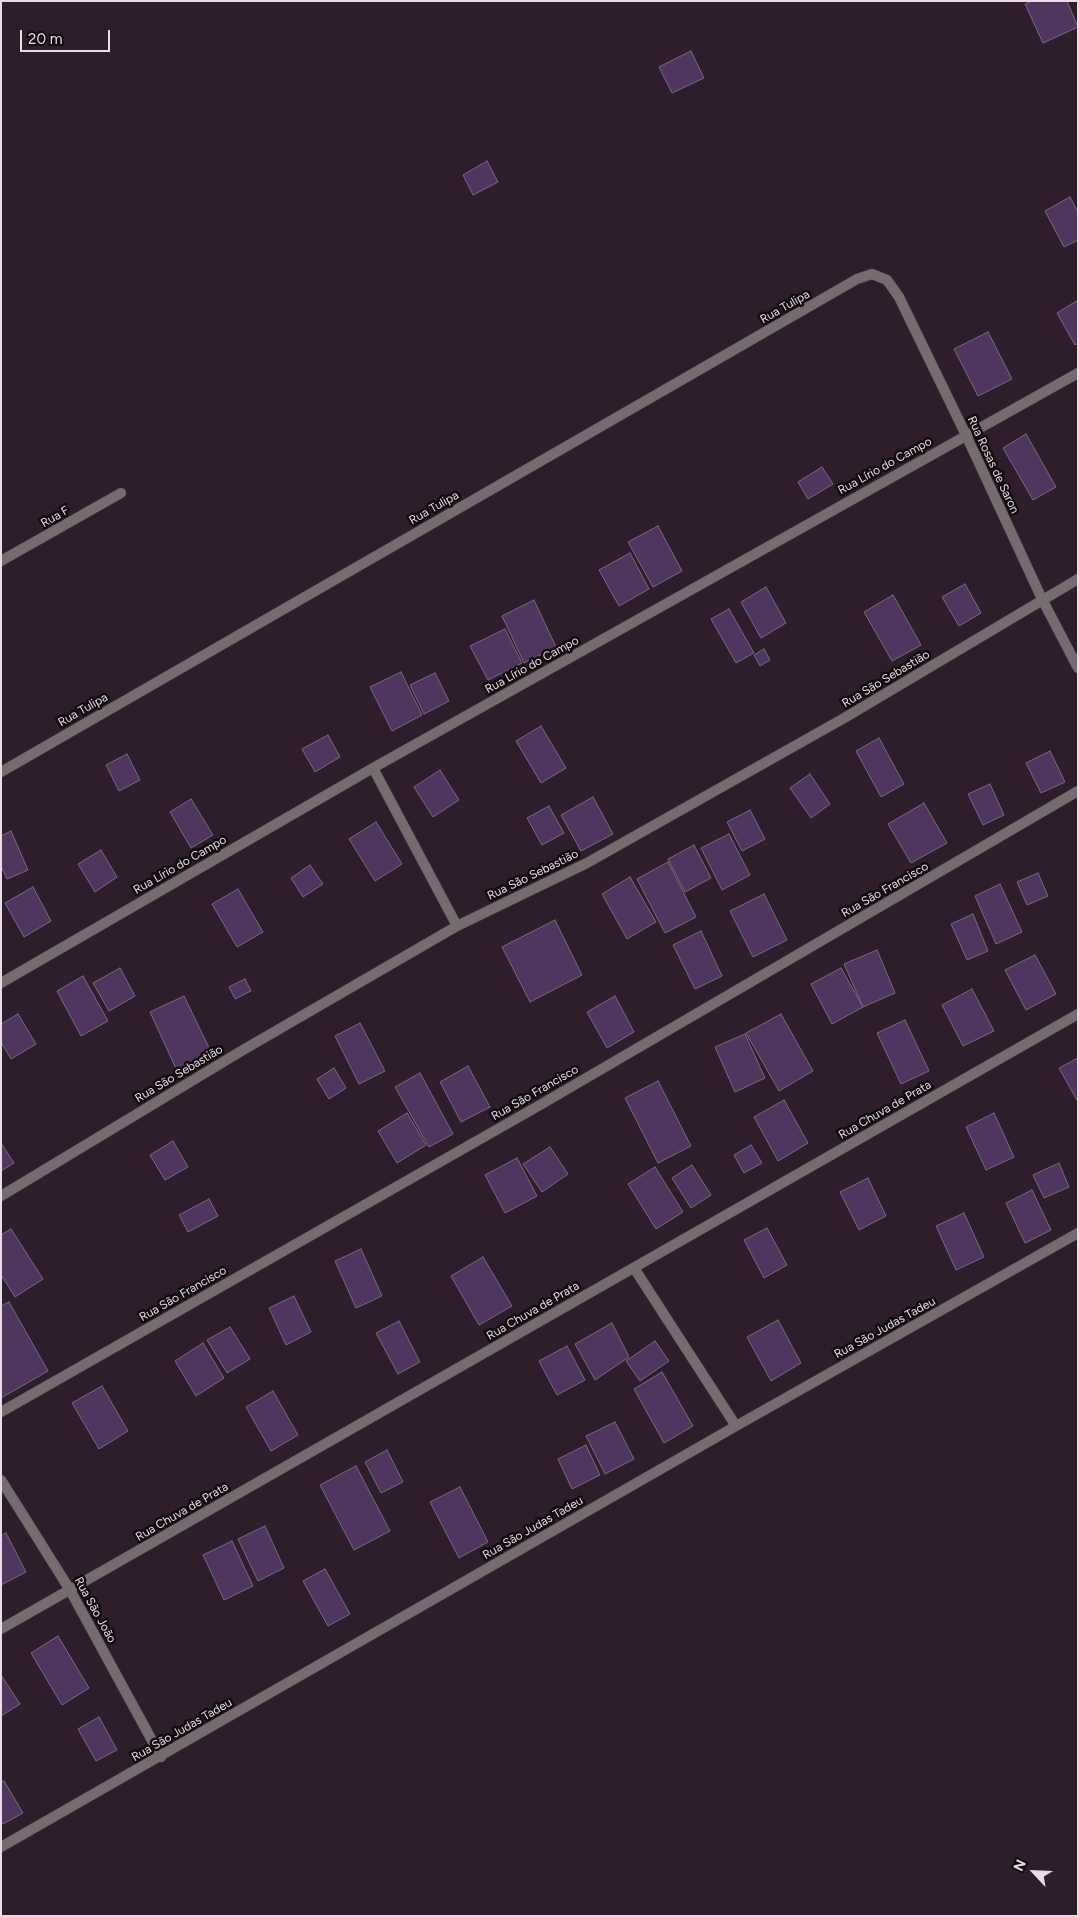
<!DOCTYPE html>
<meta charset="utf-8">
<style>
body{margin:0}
#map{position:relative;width:1079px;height:1917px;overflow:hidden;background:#2e1e2b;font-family:Figtree,sans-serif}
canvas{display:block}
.frame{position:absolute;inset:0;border:2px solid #e8dce5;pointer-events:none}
.north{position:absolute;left:1009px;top:1847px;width:50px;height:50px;-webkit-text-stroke:4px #120b10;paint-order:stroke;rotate:295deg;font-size:14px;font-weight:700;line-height:20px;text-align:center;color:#e8dce5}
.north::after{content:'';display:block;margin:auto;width:18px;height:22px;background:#e8dce5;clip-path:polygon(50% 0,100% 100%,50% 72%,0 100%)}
.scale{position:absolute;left:20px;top:30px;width:90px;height:22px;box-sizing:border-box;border:2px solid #e8dce5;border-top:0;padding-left:6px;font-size:15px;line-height:18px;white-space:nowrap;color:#e8dce5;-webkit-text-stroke:4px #120b10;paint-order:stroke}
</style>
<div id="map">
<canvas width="1079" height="1917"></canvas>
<div class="frame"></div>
<div class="north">N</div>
<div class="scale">20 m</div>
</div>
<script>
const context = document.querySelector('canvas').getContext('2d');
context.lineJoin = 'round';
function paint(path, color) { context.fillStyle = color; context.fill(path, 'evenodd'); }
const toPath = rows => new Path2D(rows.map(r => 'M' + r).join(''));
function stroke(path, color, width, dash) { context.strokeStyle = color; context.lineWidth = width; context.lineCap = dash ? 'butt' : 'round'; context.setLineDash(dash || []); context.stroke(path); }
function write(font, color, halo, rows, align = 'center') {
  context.font = font + ' Figtree,sans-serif'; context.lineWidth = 5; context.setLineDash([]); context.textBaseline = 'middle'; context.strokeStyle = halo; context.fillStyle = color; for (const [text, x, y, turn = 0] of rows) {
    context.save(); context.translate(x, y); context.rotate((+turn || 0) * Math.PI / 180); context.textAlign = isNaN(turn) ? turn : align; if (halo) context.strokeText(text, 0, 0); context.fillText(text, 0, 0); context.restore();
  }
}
const building = toPath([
 [1032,1,1067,1,1078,27,1043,43,1025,4,1032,1],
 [691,51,704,78,672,93,659,67,691,51],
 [487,161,498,182,473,195,463,175,487,161],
 [1070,197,1078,212,1078,240,1064,247,1045,211,1070,197],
 [1078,300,1078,343,1075,345,1057,313,1078,300],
 [988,332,1012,379,978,396,954,349,988,332],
 [1026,434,1056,487,1033,500,1003,448,1026,434],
 [822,467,833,484,808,499,798,482,822,467],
 [658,526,682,571,653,587,628,542,658,526],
 [630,553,649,589,619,606,599,570,630,553],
 [965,584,981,613,959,626,942,597,965,584],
 [766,587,786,623,761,638,741,602,766,587],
 [893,595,921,645,892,661,864,612,893,595],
 [534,600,556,647,524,663,502,616,534,600],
 [729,609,754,653,736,663,711,619,729,609],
 [505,629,522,663,488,680,470,646,505,629],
 [764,649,770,660,760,666,754,655,764,649],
 [401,672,422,715,392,731,370,687,401,672],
 [435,673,449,701,424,714,410,685,435,673],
 [541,726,566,768,541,783,516,741,541,726],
 [328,735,340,757,315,772,302,749,328,735],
 [879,738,904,784,881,797,856,751,879,738],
 [1050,751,1065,782,1041,793,1026,763,1050,751],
 [127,754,140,780,119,791,106,765,127,754],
 [440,770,459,800,433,817,414,787,440,770],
 [810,774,830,804,811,818,790,788,810,774],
 [990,784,1004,815,983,825,968,794,990,784],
 [593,797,613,834,581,851,561,815,593,797],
 [191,799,213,835,191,848,170,812,191,799],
 [924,803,947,843,911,863,888,824,924,803],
 [549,806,564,833,542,845,527,818,549,806],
 [750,810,765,839,742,851,727,822,750,810],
 [376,822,402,864,375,881,349,839,376,822],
 [11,831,28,870,7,879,1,866,1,836,11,831],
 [729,834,750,875,722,890,701,848,729,834],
 [694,845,711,878,685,892,668,859,694,845],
 [101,850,117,877,95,892,78,864,101,850],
 [668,862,696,917,665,933,637,879,668,862],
 [310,865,323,884,303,897,291,878,310,865],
 [1038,873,1048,896,1027,905,1017,882,1038,873],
 [630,877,656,922,627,939,602,894,630,877],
 [1000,884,1022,932,996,944,975,896,1000,884],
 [33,887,51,921,24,937,5,903,33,887],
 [238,889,263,932,237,947,212,904,238,889],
 [764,894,787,940,753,957,730,911,764,894],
 [973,914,988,951,967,960,951,924,973,914],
 [555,920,582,975,530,1002,502,947,555,920],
 [701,931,722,976,695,989,673,945,701,931],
 [877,950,895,993,863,1007,844,964,877,950],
 [1035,955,1056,994,1026,1010,1005,970,1035,955],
 [120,968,135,996,109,1011,93,983,120,968],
 [841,968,863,1007,832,1024,811,984,841,968],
 [83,976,108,1021,81,1036,57,991,83,976],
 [245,979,251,991,235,999,229,987,245,979],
 [972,989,994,1031,963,1046,942,1005,972,989],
 [184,996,213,1056,178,1073,150,1012,184,996],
 [615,996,634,1032,607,1048,587,1012,615,996],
 [18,1014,36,1044,11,1059,1,1042,1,1024,18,1014],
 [781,1014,813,1071,779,1091,746,1033,781,1014],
 [905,1020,929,1071,901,1084,877,1033,905,1020],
 [360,1023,385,1071,359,1084,335,1036,360,1023],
 [745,1034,765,1078,735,1092,715,1047,745,1034],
 [1078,1058,1078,1102,1059,1068,1078,1058],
 [468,1066,490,1107,461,1122,440,1082,468,1066],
 [334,1068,346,1088,329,1099,317,1079,334,1068],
 [420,1073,453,1134,429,1147,395,1087,420,1073],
 [658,1081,691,1146,658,1163,625,1098,658,1081],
 [784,1100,808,1143,778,1161,754,1117,784,1100],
 [407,1113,426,1145,397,1163,378,1131,407,1113],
 [994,1113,1014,1157,986,1170,966,1127,994,1113],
 [173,1141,188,1167,165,1180,150,1155,173,1141],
 [1,1143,14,1163,1,1171,1,1143],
 [751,1145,762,1163,744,1173,734,1155,751,1145],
 [550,1147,568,1174,542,1192,523,1164,550,1147],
 [517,1158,537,1196,505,1213,485,1175,517,1158],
 [1059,1163,1069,1187,1044,1198,1033,1175,1059,1163],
 [692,1165,711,1195,691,1208,672,1178,692,1165],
 [655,1167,683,1212,656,1229,628,1184,655,1167],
 [868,1178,886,1216,859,1230,840,1192,868,1178],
 [1032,1190,1051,1230,1025,1243,1006,1203,1032,1190],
 [209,1199,218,1216,188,1232,179,1215,209,1199],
 [964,1213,984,1257,956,1270,936,1226,964,1213],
 [767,1228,787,1265,764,1278,744,1240,767,1228],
 [11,1229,43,1279,15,1297,1,1275,1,1235,11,1229],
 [361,1249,382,1296,356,1308,335,1261,361,1249],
 [483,1257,512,1306,479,1325,451,1276,483,1257],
 [294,1296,311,1332,286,1345,269,1308,294,1296],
 [9,1302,48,1371,1,1398,1,1306,9,1302],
 [778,1320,801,1363,771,1381,747,1337,778,1320],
 [399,1321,420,1362,398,1374,376,1333,399,1321],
 [612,1323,629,1357,595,1380,575,1344,612,1323],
 [230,1327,250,1359,227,1373,207,1340,230,1327],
 [655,1341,669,1361,640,1381,626,1361,655,1341],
 [203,1343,224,1378,196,1396,175,1361,203,1343],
 [567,1346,585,1380,557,1395,539,1361,567,1346],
 [662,1372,693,1426,664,1443,634,1389,662,1372],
 [102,1386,128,1431,99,1449,72,1403,102,1386],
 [273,1391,298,1435,271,1451,246,1407,273,1391],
 [615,1422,634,1459,605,1474,586,1436,615,1422],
 [586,1445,600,1475,572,1489,558,1459,586,1445],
 [387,1450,403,1482,381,1493,365,1462,387,1450],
 [356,1466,390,1531,354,1550,320,1485,356,1466],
 [460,1487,488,1542,459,1558,430,1502,460,1487],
 [265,1526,284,1568,258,1581,238,1539,265,1526],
 [6,1533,26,1572,1,1585,1,1536,6,1533],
 [232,1541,253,1586,224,1600,203,1555,232,1541],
 [325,1569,350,1614,328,1626,303,1581,325,1569],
 [58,1636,89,1688,62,1705,31,1653,58,1636],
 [1,1675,20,1704,1,1716,1,1675],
 [99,1717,117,1750,96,1761,78,1729,99,1717],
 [4,1781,23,1813,3,1824,1,1821,1,1782,4,1781]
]);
const street = toPath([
 [1,561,121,493],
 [373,768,457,926],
 [1,772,857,279,872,274,887,280,899,297,966,435,1042,599,1078,668],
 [1,983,373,768,1078,373],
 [1,1196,243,1050,457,926,587,863,846,717,1078,579],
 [634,1268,736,1426],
 [1,1412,540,1105,1078,791],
 [1,1480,70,1590,161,1757],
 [1,1629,1078,1014],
 [1,1847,736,1426,1078,1233]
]);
const streetNames = [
 ["Rua Tulipa",785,307,-30],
 ["Rua Rosas de Saron",993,465,65],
 ["Rua Lírio do Campo",885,466,-29],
 ["Rua Tulipa",434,508,-30],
 ["Rua F",55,517,-30],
 ["Rua Lírio do Campo",532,665,-29],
 ["Rua São Sebastião",886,679,-31],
 ["Rua Tulipa",83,710,-30],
 ["Rua Lírio do Campo",180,865,-30],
 ["Rua São Sebastião",533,875,-26],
 ["Rua São Francisco",885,890,-30],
 ["Rua São Sebastião",179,1074,-31],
 ["Rua São Francisco",535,1093,-30],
 ["Rua Chuva de Prata",885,1110,-30],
 ["Rua São Francisco",183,1294,-30],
 ["Rua Chuva de Prata",533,1311,-30],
 ["Rua São Judas Tadeu",885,1328,-29],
 ["Rua Chuva de Prata",182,1512,-30],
 ["Rua São Judas Tadeu",533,1528,-30],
 ["Rua São João",95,1610,61],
 ["Rua São Judas Tadeu",182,1730,-30]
];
paint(building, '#50355e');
stroke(building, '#786b7e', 1);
stroke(street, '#483945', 11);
stroke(street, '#766b6f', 10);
write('12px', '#e8dce5', '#120b10', streetNames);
</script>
